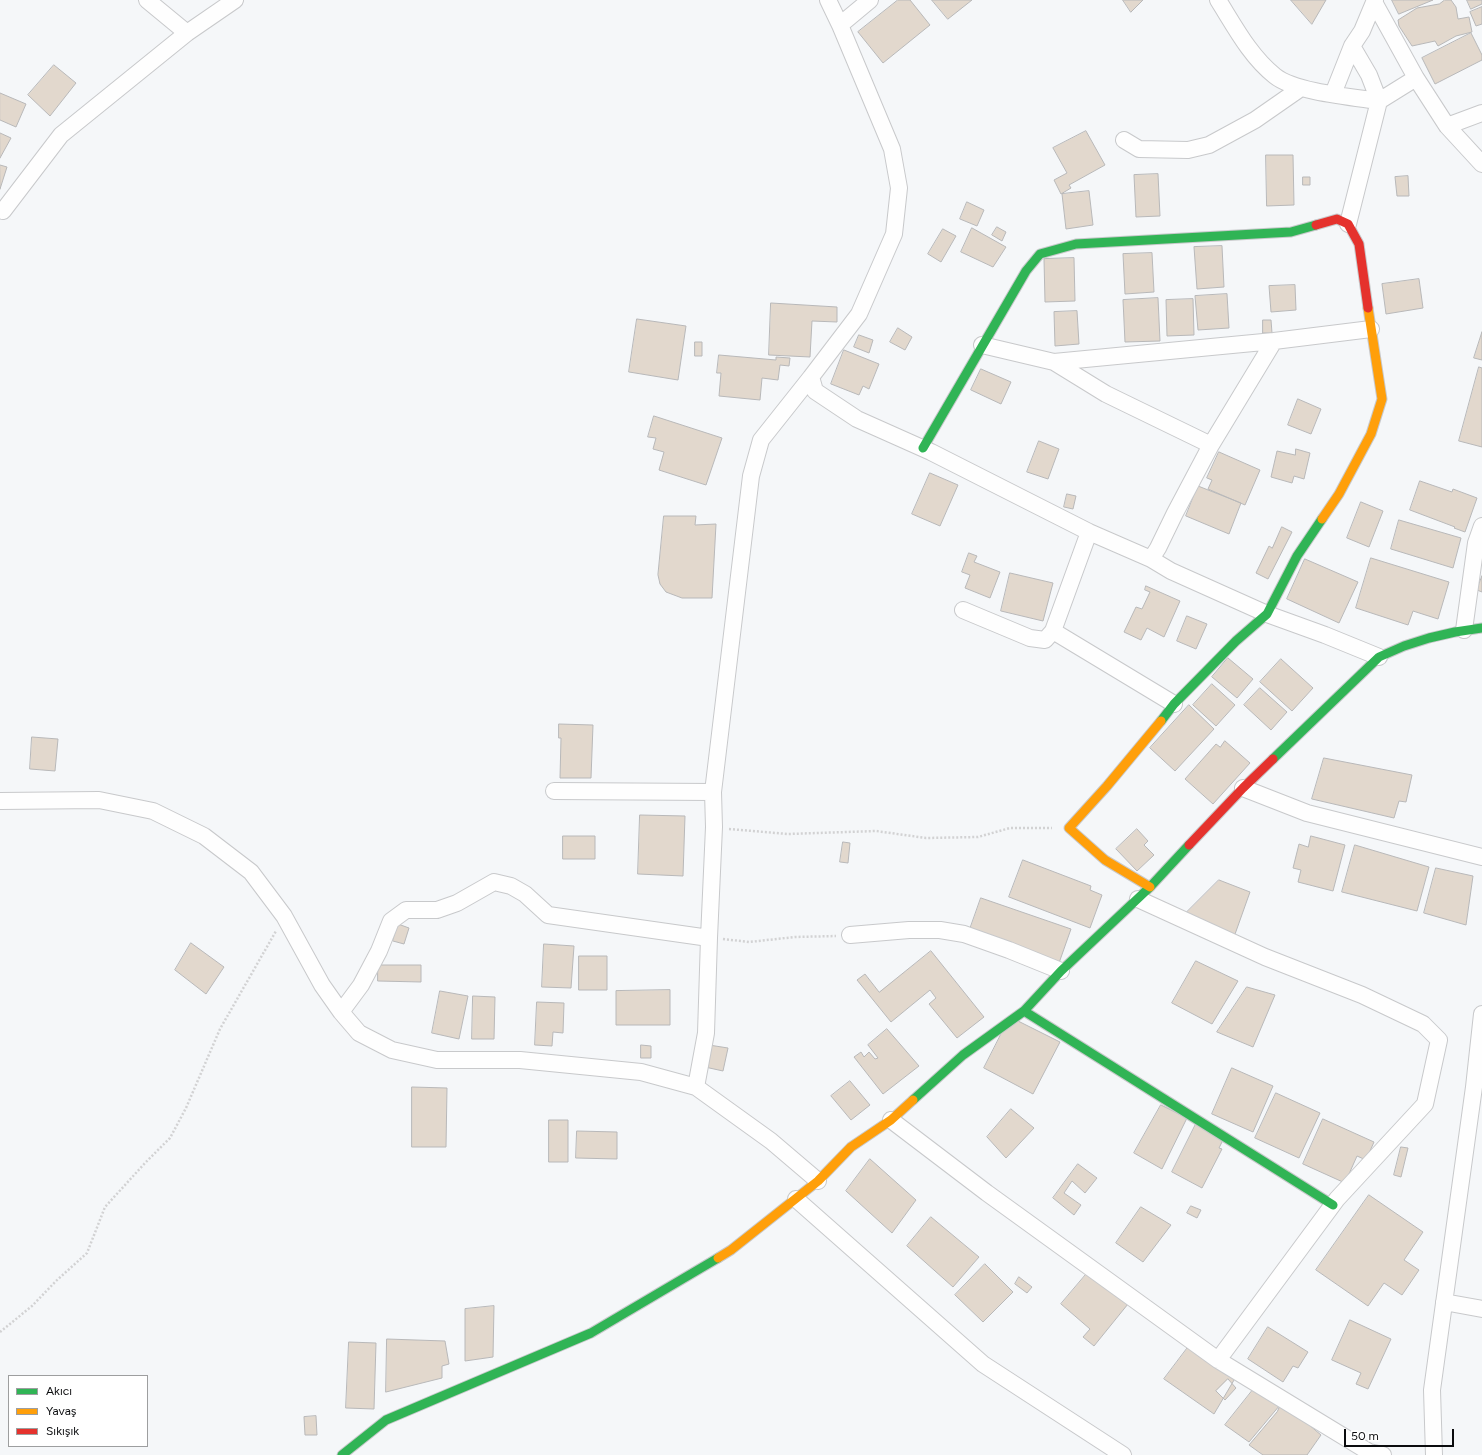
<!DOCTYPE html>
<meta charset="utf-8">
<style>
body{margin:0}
#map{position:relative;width:1482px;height:1455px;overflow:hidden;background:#f5f7f9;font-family:Figtree,sans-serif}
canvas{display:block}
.legend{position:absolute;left:8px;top:1375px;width:140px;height:72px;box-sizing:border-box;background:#fff;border:1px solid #9d9e9f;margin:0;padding:5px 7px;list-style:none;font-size:12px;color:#0b0c0e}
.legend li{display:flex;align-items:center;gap:8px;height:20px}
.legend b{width:20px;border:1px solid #9d9e9f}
.scale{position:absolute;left:1344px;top:1429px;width:110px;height:18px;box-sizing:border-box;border:2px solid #0b0c0e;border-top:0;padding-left:5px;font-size:12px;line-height:14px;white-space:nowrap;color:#0b0c0e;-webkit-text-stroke:3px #fff;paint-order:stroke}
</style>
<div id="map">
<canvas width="1482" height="1455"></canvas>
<ul class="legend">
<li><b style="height:5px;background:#30b455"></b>Akıcı</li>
<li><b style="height:5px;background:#ff9f0a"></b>Yavaş</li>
<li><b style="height:5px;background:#e5322d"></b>Sıkışık</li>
</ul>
<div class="scale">50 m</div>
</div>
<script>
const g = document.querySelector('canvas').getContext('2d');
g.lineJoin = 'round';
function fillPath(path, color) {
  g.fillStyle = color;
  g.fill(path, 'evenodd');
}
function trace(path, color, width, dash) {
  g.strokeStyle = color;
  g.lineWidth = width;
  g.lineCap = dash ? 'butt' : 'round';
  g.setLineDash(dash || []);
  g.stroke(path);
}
const building = new Path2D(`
 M898 0H910L930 25 883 63 858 32Z
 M932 0H972L948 19Z
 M1123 0H1143L1131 12Z
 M1291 0H1326L1312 24Z
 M1392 0H1433L1399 14Z
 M1445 0H1451L1456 7 1458 19 1469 17 1472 32 1456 36 1438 46 1435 41 1412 46 1399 26 1398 20 1417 8 1439 4Z
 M1467 0H1482V4L1471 9Z
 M1482 7V24L1476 26 1470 12Z
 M1471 33 1482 55V60L1435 84 1422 58Z
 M54 65 76 83 50 116 28 95Z
 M0 93 26 104 16 127 0 120Z
 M1086 131 1105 165 1069 185 1071 188 1061 194 1054 180 1067 173 1053 148Z
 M0 133 11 138 0 158Z
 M1266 155H1293L1294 205 1267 206Z
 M0 165 7 167 0 189Z
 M1158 174 1160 216 1136 217 1134 175Z
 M1408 176 1409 196H1397L1395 177Z
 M1303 177H1310V185H1303Z
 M1089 191 1093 225 1066 229 1062 194Z
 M967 202 984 210 977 226 960 219Z
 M997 227 1006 232 1002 241 992 235Z
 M972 228 1006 247 993 267 961 252Z
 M943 229 956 236 941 262 928 254Z
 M1222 246 1224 287 1197 289 1194 247Z
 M1152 253 1154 292 1125 294 1123 254Z
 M1074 258 1075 301 1045 302 1044 259Z
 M1419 279 1423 308 1386 314 1382 284Z
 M1295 285 1296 310 1271 312 1269 286Z
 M1227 294 1229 328 1198 330 1195 296Z
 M1158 298 1160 341 1125 342 1123 300Z
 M1193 299 1194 335 1167 336 1166 300Z
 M771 303 837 307V322L812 321 810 357 769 355Z
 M1077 311 1079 344 1055 346 1054 312Z
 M637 319 686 326 678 380 629 372Z
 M1263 320H1271L1272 333H1263Z
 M898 328 912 337 905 350 890 342Z
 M1482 332V360L1474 358Z
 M859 335 873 340 869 353 854 347Z
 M695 342H702V356H695Z
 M844 350 879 364 869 389 863 386 859 395 831 384Z
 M719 355 776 360V357L790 358 789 366 780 365 778 380 762 378 760 400 719 396 721 373H717Z
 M1479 367 1482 368V447L1459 441Z
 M981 369 1011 382 1001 404 971 390Z
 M1298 399 1321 409 1311 434 1288 425Z
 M654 416 722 438 706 485 659 470 664 452 653 449 656 438 648 437Z
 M1039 441 1059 449 1048 479 1027 472Z
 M1296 449 1310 453 1304 479 1294 476 1292 483 1271 477 1277 451 1295 455Z
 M1219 452 1260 470 1245 505 1208 489 1212 480 1207 478Z
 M930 473 958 485 940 526 912 514Z
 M1420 481 1452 492 1453 489 1477 498 1465 532 1454 528 1455 527 1410 510Z
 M1198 486 1241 503 1229 534 1186 516Z
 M1067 494 1076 496 1073 509 1064 507Z
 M1361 502 1383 511 1369 547 1347 538Z
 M664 516H696L695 525 716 524 712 598H682L666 592 660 584 658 575Z
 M1399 520 1461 538 1453 568 1391 549Z
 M1282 527 1292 532 1268 579 1256 573 1269 546 1272 548Z
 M969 553 977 556 974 562 1000 572 990 598 965 588 970 575 962 572Z
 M1371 558 1449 582 1438 619 1413 611 1408 625 1356 608Z
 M1305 559 1358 582 1339 623 1287 599Z
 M1010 573 1053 583 1043 621 1001 611Z
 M1482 576V592L1477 590Z
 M1146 586 1180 601 1164 637 1147 628 1141 640 1124 632 1136 607 1142 609 1150 592 1145 590Z
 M1187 616 1207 624 1196 649 1177 641Z
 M1228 658 1253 679 1237 698 1212 677Z
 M1281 659 1313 688 1292 711 1260 682Z
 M1212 684 1235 705 1216 726 1193 705Z
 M1260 688 1287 712 1271 730 1244 705Z
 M1189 705 1214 729 1175 771 1150 748Z
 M559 724 593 725 591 778H560L561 738H559Z
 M32 737 58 739 55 771 30 769Z
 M1225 741 1250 763 1213 804 1185 779 1216 744 1220 747Z
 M1324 758 1412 775 1406 802 1399 801 1394 818 1312 799Z
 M640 815 685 816 683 876 638 874Z
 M1137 829 1148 841 1144 845 1154 855 1137 871 1116 849Z
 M563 836H595V859H563Z
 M1311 836 1345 845 1333 891 1298 882 1301 870 1293 868 1299 844 1308 847Z
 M843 842 850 843 848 863 840 862Z
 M1355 845 1429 867 1417 911 1342 892Z
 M1023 860 1091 886 1090 890 1102 895 1090 928 1009 897Z
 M1436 868 1473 876 1466 925 1424 913Z
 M1219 880 1250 892 1234 937 1185 914Z
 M981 898 1071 929 1059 963 969 932Z
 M398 924 409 928 404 944 393 941Z
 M191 943 224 967 206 994 175 970Z
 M544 944 574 946 571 988 542 987Z
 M931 951 984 1017 957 1038 929 1004 936 998 930 990 891 1022 857 980 865 974 879 992Z
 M579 956H607V990H579Z
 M1196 961 1238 981 1212 1024 1172 1003Z
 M378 965H421V982L378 981Z
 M1247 987 1275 995 1253 1047 1217 1032Z
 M670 990V1025H616V991Z
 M440 991 468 996 459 1039 432 1033Z
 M473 996 495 997 494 1039H472Z
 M537 1002 564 1003 563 1033 553 1032 552 1046 535 1045Z
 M1010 1017 1060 1042 1033 1094 984 1068Z
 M887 1029 919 1066 883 1094 854 1057 861 1052 864 1057 869 1052 875 1059 878 1058 868 1045Z
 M641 1045 651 1046V1058H641Z
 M709 1045 728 1048 723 1071 705 1067Z
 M1232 1068 1273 1086 1253 1132 1212 1114Z
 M850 1081 870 1105 851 1120 831 1096Z
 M412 1087 447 1088 446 1147H412Z
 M1276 1093 1320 1113 1299 1158 1255 1138Z
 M1161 1105 1187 1118 1162 1169 1134 1153Z
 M1011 1109 1034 1128 1006 1158 987 1137Z
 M1323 1119 1374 1142 1366 1160 1357 1156 1345 1183 1303 1164Z
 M549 1120H568V1162H549Z
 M1197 1122 1225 1136 1219 1148 1222 1149 1202 1188 1172 1172Z
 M577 1131 617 1132V1159L576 1158Z
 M1401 1147 1408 1148 1401 1177 1394 1175Z
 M870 1159 916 1200 892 1233 846 1191Z
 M1078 1164 1097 1178 1085 1193 1072 1181 1064 1193 1081 1205 1074 1215 1053 1198Z
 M1369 1195 1423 1232 1404 1260 1419 1270 1402 1295 1384 1283 1368 1306 1316 1270Z
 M1191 1206 1201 1210 1197 1218 1187 1213Z
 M1141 1207 1171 1225 1143 1262 1116 1243Z
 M931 1217 979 1257 953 1287 907 1246Z
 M985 1264 1013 1292 983 1322 955 1295Z
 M1089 1271 1128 1304 1094 1346 1083 1337 1090 1329 1061 1304Z
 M1019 1277 1032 1287 1027 1293 1015 1284Z
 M494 1306 493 1357 465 1361V1309Z
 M1350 1320 1391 1339 1368 1389 1356 1384 1361 1373 1332 1360Z
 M1268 1327 1308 1352 1298 1368 1293 1366 1283 1382 1248 1359Z
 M387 1339 445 1341 449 1364 442 1366V1378L386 1392Z
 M349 1342 376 1343 374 1409 346 1408Z
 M1189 1346 1237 1375 1214 1414 1164 1379Z
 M1228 1379 1236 1388 1225 1400 1216 1391Z
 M1256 1386 1280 1405 1249 1442 1225 1425Z
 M1282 1402 1321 1435 1307 1455H1263L1249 1445 1277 1412Z
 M316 1416 317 1435H305L304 1417Z`);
const path = new Path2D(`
 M729 829 788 834 876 831 926 838 978 837 1010 828H1052
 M723 939 749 942 795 937 836 936
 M0 1332 32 1306 56 1281 87 1253 105 1207 145 1163 170 1138 186 1108 220 1029 276 931`);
const street = new Path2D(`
 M147 0 187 33
 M828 0 840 25 892 149 899 188 894 234 859 314 811 377 815 391 857 419 931 452 1089 532 1151 559 1171 571 1267 614 1325 635 1379 657
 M1218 0C1235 27 1250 56 1275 76 1295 92 1352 97 1379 101L1416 78
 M1374 2 1416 78 1447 126 1482 164
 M840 25 870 0
 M1333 94 1352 46 1362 31 1375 0
 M1447 126 1482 113
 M1124 140 1139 149 1188 150 1209 145 1255 120 1301 88
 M3 211 61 135 187 33 235 0
 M1348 224 1379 101 1369 75 1352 46
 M982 345 1054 362 1274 341
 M1054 362 1106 394 1211 445
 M1151 559 1158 548 1175 513 1211 445 1274 341 1371 329
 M963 610 1030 638 1045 640 1053 631 1089 532
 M1464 630 1476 543 1482 526
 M1053 631 1174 704
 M1243 788 1307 813 1482 857
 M554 791 713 792
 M0 801 99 800 153 811 204 836 251 872 284 916 322 985 341 1012 359 1033 392 1050 437 1060H520L641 1072 696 1087 771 1141 818 1181
 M1138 899 1265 957 1362 995 1423 1024 1439 1040 1425 1104 1337 1199 1218 1360
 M850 935 909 930H940L964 934 1009 950 1061 971
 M341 1012 361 985 379 951 391 921 406 910H437L457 903 494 882 511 886 525 894 548 915 709 938
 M696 1087 706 1033 709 938 714 827 713 792 751 476 761 440 811 377
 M891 1120 987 1193 1218 1360 1369 1452 1383 1455
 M796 1199 983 1364 1123 1455
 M1444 1302 1482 1309
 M1434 1455 1432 1390 1474 1087 1482 1014`);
const fast = new Path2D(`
 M923 448 1026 271 1040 254 1076 244 1291 232 1316 225
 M1161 721 1174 704 1236 641 1267 614 1297 556 1322 519
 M1273 759 1379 657 1404 646 1429 638 1455 632 1482 628
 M1024 1011 1333 1205
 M913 1100 963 1055 1024 1011 1061 971 1150 887 1189 845
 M342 1455 386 1420 591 1333 718 1258`);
const slow = new Path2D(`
 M1322 519 1339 494 1371 434 1382 399 1368 308
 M1150 887 1105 860 1069 828 1107 786 1161 721
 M718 1258 731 1250 818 1181 851 1147 891 1120 913 1100`);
const jam = new Path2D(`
 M1316 225 1337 219 1348 224 1359 244 1368 308
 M1189 845 1243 788 1273 759`);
fillPath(building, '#e2d8cd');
trace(building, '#b8b8b9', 1);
trace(street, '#c8c9cb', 18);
trace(fast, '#c8c9cb', 11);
trace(slow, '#c8c9cb', 11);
trace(jam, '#c8c9cb', 11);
trace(path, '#d2d2d3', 2.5, [2, 2]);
trace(street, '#fefefe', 16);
trace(fast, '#30b455', 9);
trace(slow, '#ff9f0a', 9);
trace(jam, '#e5322d', 9);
</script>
